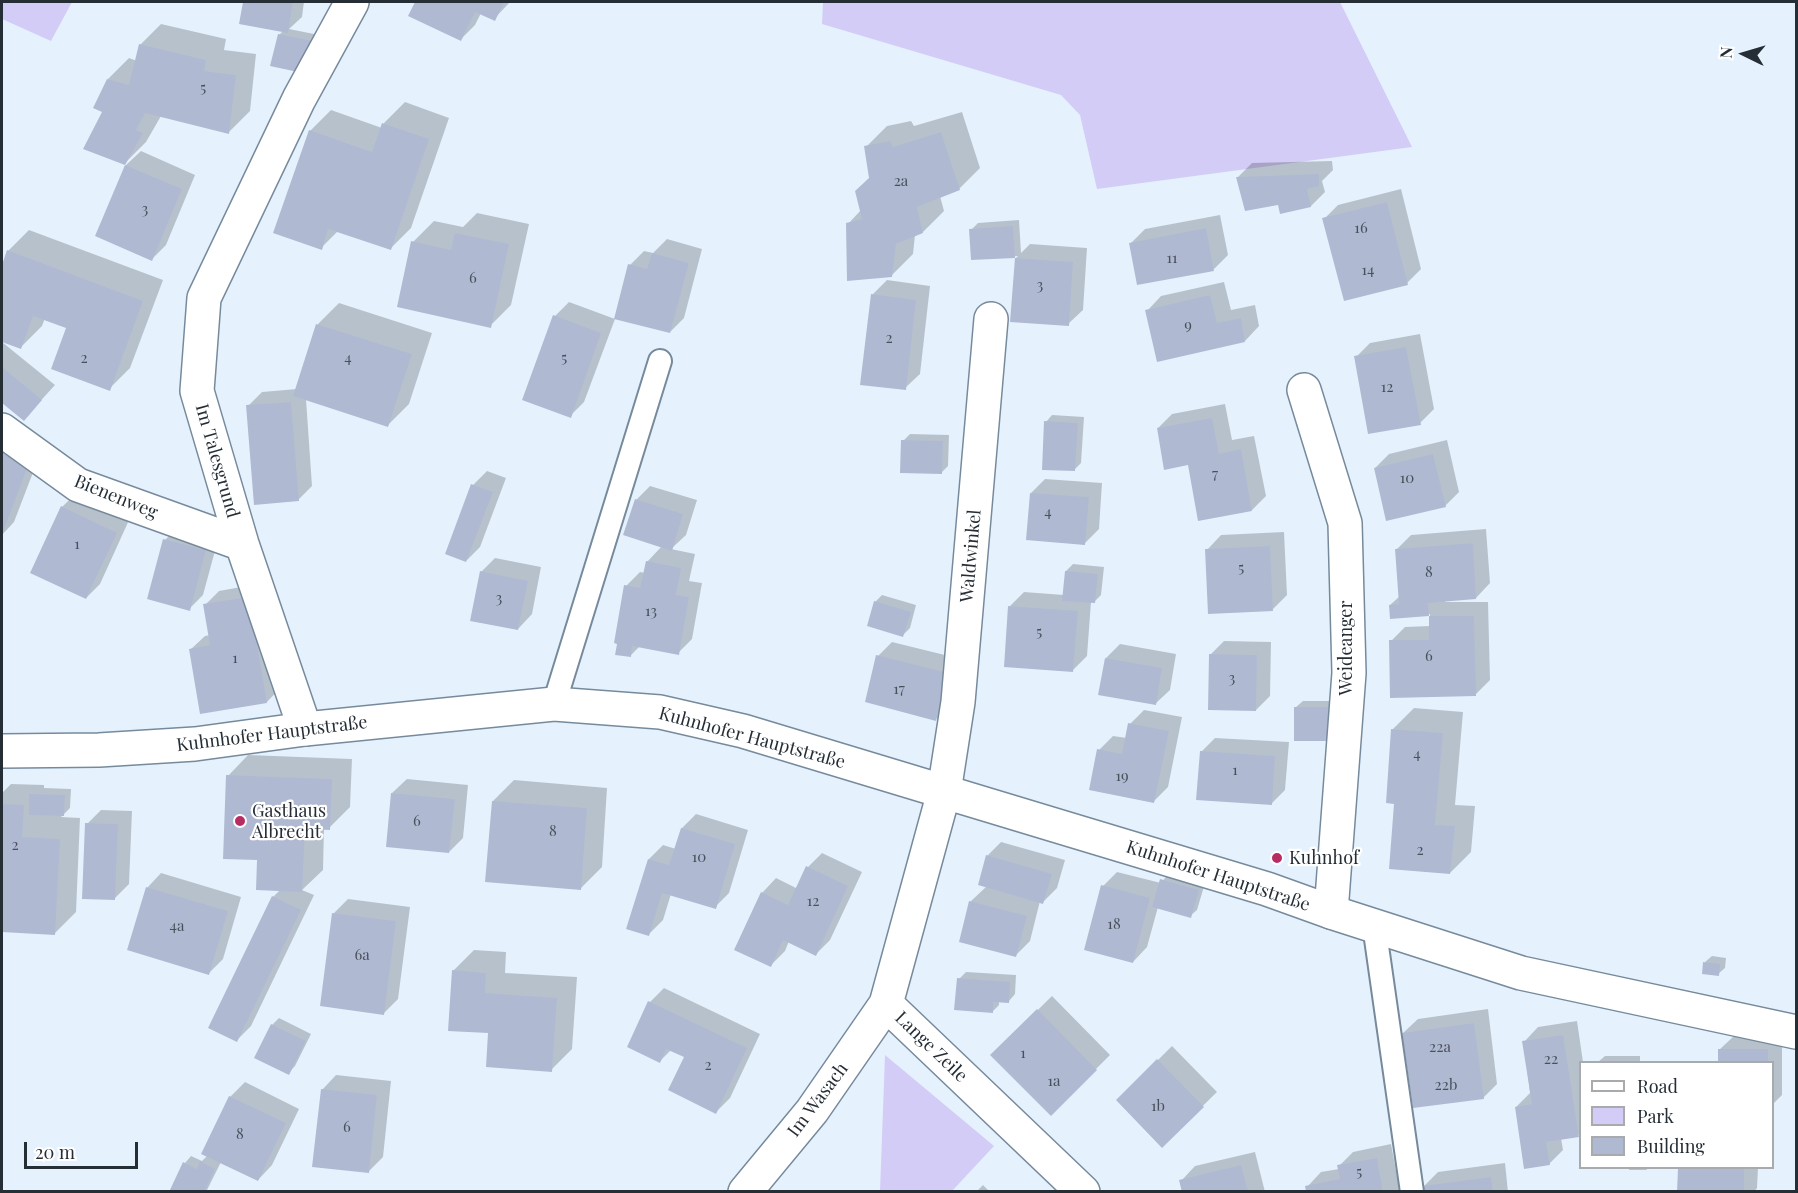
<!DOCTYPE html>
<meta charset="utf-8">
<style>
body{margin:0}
#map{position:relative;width:1798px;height:1193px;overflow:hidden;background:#e5f2fe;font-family:"Playfair Display",serif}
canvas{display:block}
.frame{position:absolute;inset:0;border:3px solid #252d35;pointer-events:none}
.legend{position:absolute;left:1579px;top:1061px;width:195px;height:108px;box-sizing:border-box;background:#fff;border:2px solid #a8abae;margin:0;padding:8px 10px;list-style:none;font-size:18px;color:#252d35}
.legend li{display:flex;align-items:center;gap:12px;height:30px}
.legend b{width:30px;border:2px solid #a8abae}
.north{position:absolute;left:1714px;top:24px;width:60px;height:60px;-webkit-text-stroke:4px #fff;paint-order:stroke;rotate:275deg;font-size:16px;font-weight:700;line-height:24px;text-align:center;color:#252d35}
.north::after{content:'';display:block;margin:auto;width:21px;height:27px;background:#252d35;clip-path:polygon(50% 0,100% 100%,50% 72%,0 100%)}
.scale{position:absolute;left:24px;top:1142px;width:114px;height:27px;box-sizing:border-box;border:3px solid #252d35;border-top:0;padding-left:8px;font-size:18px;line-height:21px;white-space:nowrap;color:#252d35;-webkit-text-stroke:4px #fff;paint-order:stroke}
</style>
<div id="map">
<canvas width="1798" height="1193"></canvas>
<div class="frame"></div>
<ul class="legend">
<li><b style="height:8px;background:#fff"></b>Road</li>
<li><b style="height:16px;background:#d3ccf6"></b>Park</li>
<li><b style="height:16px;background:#b0b9d2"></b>Building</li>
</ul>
<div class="north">N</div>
<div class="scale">20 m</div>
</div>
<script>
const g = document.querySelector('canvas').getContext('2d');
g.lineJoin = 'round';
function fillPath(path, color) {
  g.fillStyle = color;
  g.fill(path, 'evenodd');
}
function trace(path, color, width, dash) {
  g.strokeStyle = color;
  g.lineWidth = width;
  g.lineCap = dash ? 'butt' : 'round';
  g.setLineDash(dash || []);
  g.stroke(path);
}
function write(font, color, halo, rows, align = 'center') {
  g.font = font + ' "Playfair Display",serif';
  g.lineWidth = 4.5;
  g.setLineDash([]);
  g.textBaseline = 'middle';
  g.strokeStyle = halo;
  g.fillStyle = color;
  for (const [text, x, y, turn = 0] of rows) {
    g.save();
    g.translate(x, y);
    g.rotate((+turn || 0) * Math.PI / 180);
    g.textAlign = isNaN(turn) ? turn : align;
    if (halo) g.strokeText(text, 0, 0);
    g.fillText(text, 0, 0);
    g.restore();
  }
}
const green = new Path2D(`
 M2 2H72L51 41 2 19Z
 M823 2H1340L1412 147 1097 189 1080 115 1061 95 822 24Z
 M885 1055 994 1146 952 1191H880Z`);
const shadow = new Path2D(`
 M245 2H304L302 17 289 29 319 35 305 63 279 35 283 31 241 23Z
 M416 2H510L494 19 481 13 475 25 461 39 410 15Z
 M161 24 226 39 224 50 256 54 250 111 229 132 161 116 146 142 125 163 104 111 108 79 129 58 137 61 140 45Z
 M405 102 449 118 411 228 390 249 338 231 321 248 310 131 331 110 382 128 384 123Z
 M962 112 980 168 959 189 940 196 944 211 923 232 915 235 913 254 892 275 848 224 861 210 870 177 866 147 887 126 911 121 914 126Z
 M141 151 195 175 166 245 152 259 97 236 126 165Z
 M1332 161 1333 170 1322 181 1325 192 1311 206 1280 203 1238 177 1252 163Z
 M1401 189 1421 269 1407 283 1324 219 1338 205Z
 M477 213 529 224 511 305 490 326 413 242 434 221 463 227Z
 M1220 215 1228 255 1214 269 1131 243 1145 229Z
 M1019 220 1021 253 1030 244 1087 248 1083 310 1068 324 1016 258 1018 256 973 259 971 230 978 223Z
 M29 230 163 280 130 368 109 389 68 327 45 318 42 326 21 347 2 340V269L8 251Z
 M667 239 702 249 684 318 670 332 630 265 644 251 653 253Z
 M887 280 930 286 920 374 905 388 872 295Z
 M1224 282 1231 310 1255 305 1259 326 1245 341 1147 311 1161 296Z
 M569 302 615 319 584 402 570 416 555 316Z
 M339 303 432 333 409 404 388 425 306 399 312 486 298 500 248 406 262 392 297 389 318 324Z
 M1420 334 1434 409 1420 423 1356 357 1370 343Z
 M2 342 55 385 24 419 2 401Z
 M1225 404 1232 440 1254 436 1266 496 1252 510 1189 463 1158 428 1172 414Z
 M1052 415 1084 417 1081 463 1074 470 1046 422Z
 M2 433 42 449 14 522 2 535Z
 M910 434 949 435 948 466 941 473 903 441Z
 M1447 440 1459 492 1445 506 1375 468 1389 454Z
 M487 471 506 478 480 547 466 561 473 485Z
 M1045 479 1102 483 1099 529 1085 543 1031 493Z
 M650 486 697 500 686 535 671 549 695 554 689 581 702 583 692 639 678 653 640 646 630 656 626 586 640 572 645 573 647 562 662 546 636 500Z
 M76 493 130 518 100 584 86 598 62 507Z
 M179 526 219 536 203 595 189 609 165 540Z
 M1486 529 1490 583 1476 598 1445 600V602H1488L1490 680 1476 694 1391 641 1405 627 1430 626V614L1391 618 1390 605 1400 596 1397 549 1411 535Z
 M1284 532 1287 595 1273 609 1207 550 1221 535Z
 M495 558 541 567 532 614 518 629 481 572Z
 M1073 564 1104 567 1101 595 1094 602H1091L1087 656 1072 671 1010 606 1024 592 1064 595 1066 571Z
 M263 583 281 687 267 702 190 650 205 636 210 635 205 605 219 591Z
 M882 595 916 605 910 628 903 635 875 602Z
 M1224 641 1271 642 1270 696 1256 710 1210 655Z
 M892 642 961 659 950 705 936 719 878 656Z
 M1120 644 1176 654 1170 690 1155 704 1106 658Z
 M1303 701H1335V733L1296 707Z
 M1414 708 1463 712 1455 805 1475 806 1471 852 1450 873 1396 803 1393 729Z
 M1144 710 1182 717 1168 787 1154 801 1099 750 1113 736 1127 738 1130 724Z
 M1215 738 1289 742 1285 790 1271 804 1201 752Z
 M248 755 352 759 350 807 329 828H324L323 870 302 890 314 895 251 1026 237 1040 210 1028 273 897 280 890 228 776Z
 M407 779 468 785 463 838 449 852 392 793Z
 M514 780 607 788 602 867 581 888 493 801Z
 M11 784 44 785V788L71 789 70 808 61 817 80 818 76 912 55 933 2 930V793Z
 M101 810 132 811 129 884 115 898 87 824Z
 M696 814 748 830 729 893 715 907 671 894 663 920 649 934V859L663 845 676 849 682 828Z
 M1001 842 1065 860 1057 888 1043 902 1040 901 1030 941 1016 955 970 902 987 886V856Z
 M822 853 862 872 830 940 816 954 789 941 785 951 771 965 762 893 776 878 798 889 808 867Z
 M1117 872 1161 883 1169 873 1205 883 1197 910 1190 916 1158 907 1147 947 1133 962 1103 886Z
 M161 873 241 897 223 959 209 973 147 888Z
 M348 899 410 907 398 999 384 1013 334 913Z
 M474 950 506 952 505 973 577 977 572 1049 551 1070 490 1032 453 971Z
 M1712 956 1726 958 1725 968 1718 974 1705 962Z
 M966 972 1016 975 1015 994 1009 1001H999V1005L992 1012 959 979Z
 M664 988 760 1034 730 1098 716 1112 686 1057 671 1050 660 1061 650 1002Z
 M1052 996 1110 1055 1051 1114 992 1055Z
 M1488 1009 1497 1084 1483 1098 1403 1033 1418 1019Z
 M279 1018 311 1034 295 1066 288 1073 272 1025Z
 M1577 1021 1583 1062H1580V1133L1578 1135 1561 1138 1563 1150 1549 1164 1516 1107 1530 1093 1524 1042 1538 1027Z
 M1782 1035V1095L1772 1105V1062H1719V1050L1734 1036Z
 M1172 1046 1217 1092 1162 1146 1118 1100Z
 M1605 1056H1640V1062H1598Z
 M336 1075 391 1081 383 1157 369 1171 322 1090Z
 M245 1082 299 1109 272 1165 258 1180 221 1162 206 1192H170L185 1163 191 1156 202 1161 207 1156 230 1097Z
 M1391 1144 1400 1192H1308L1307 1187 1321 1172 1339 1169V1166L1353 1152Z
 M1255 1152 1265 1192H1184L1181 1181 1195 1166Z
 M1505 1163 1508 1192H1425L1424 1186 1438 1172Z
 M1629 1168H1649L1646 1170H1629Z
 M1679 1168H1758L1757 1188 1754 1192H1679Z
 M983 1185 990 1192H976Z`);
const building = new Path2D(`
 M243 2H293L288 33 239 24Z
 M415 2H504L495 21 475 12 461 41 408 16Z
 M278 34 313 41 298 72 270 66Z
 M139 44 206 60 204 71 236 75 229 134 145 113 136 130 143 133 125 165 83 149 102 112 93 108 107 79 129 85Z
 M382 123 429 139 391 250 328 229 322 250 273 233 309 130 372 152Z
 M941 132 960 190 917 207 923 233 896 244 892 277 847 281 846 223 862 219 855 191 869 178 864 146 890 141 893 147Z
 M125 165 182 189 152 261 95 236Z
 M1319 174V186L1307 189 1311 207 1280 214 1278 205 1245 211 1236 177Z
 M1387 202 1408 285 1344 301 1322 218Z
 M1013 226 1015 258 971 260 969 229Z
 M1206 228 1214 271 1137 285 1129 243Z
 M455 233 509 244 491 328 397 307 411 241 451 250Z
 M7 250 143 301 110 391 51 369 66 328 33 316 21 349 2 342V265Z
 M652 253 689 263 670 333 614 319 628 264 647 269Z
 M1015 258 1073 262 1069 326 1010 322Z
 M871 294 916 300 906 390 860 385Z
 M1210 295 1217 323 1241 318 1245 342 1157 362 1145 310Z
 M553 315 601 333 571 418 522 400Z
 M316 324 412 354 388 427 293 396Z
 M1406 347 1421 425 1368 434 1354 356Z
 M2 367 42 400 24 421 2 403Z
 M291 402 299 501 254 505 246 405Z
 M1212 418 1219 454 1241 449 1252 511 1198 521 1188 465 1164 470 1157 428Z
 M1044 421 1078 423 1075 471 1042 470Z
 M901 440 943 441 942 474 900 473Z
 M2 452 29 463 2 535Z
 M1433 454 1446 507 1386 521 1374 468Z
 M471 484 493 492 466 562 445 554Z
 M1030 493 1089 497 1085 545 1026 540Z
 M635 499 683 514 672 551 623 535Z
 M61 506 117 533 86 599 30 573Z
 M163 539 206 550 190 611 147 599Z
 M1473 543 1476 599 1428 603 1429 616 1390 619 1389 605 1399 604 1395 549Z
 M1270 546 1273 611 1208 614 1205 549Z
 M646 561 681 568 676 595 689 597 679 655 632 646 631 657 615 655 617 644 614 643 624 585 640 588Z
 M480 571 528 581 518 630 470 621Z
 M1065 571 1098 574 1095 603 1062 601Z
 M249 597 267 703 200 714 189 649 210 645 203 604Z
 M874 601 911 612 903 637 867 626Z
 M1008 606 1078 611 1073 672 1004 667Z
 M1429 616H1474L1476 696 1390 698 1389 640H1429Z
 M1209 654 1257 655 1256 711 1208 710Z
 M876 655 948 673 936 721 865 702Z
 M1105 658 1162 668 1156 705 1098 695Z
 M1294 707H1329V741H1294Z
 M1128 723 1169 731 1154 803 1089 790 1097 749 1122 754Z
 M1391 729 1443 733 1435 825 1455 826 1450 874 1389 869 1394 804 1386 803Z
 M1200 751 1275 756 1272 805 1196 800Z
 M226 775 332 779 330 830 305 829 302 892 256 890 257 860 223 859Z
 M391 793 455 799 449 853 386 847Z
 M29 794 65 795 64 816 29 815Z
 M492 801 587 808 581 890 485 882Z
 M2 804 24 805 22 837 60 839 55 935 2 932Z
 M85 823 118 824 115 900 82 899Z
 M681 828 735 844 716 909 662 893 649 936 626 929 648 859 669 865Z
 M986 855 1052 874 1043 904 978 885Z
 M806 866 848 886 816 956 783 940 771 967 734 950 761 892 788 905Z
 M1160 879 1199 890 1191 918 1152 907Z
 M1101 885 1150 898 1133 963 1084 950Z
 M146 887 228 911 209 975 127 950Z
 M272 896 301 910 237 1042 208 1028Z
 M969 901 1027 916 1016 957 959 942Z
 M332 913 396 921 384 1015 320 1006Z
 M1703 962 1720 964 1719 976 1702 974Z
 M452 970 486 973 485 993 557 998 552 1072 486 1067 488 1033 448 1031Z
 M957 978 1010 982 1009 1003 993 1002V1013L954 1010Z
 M648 1001 747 1048 716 1114 668 1090 684 1057 666 1049 660 1063 627 1047Z
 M1037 1009 1097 1070 1051 1116 990 1055Z
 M1474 1023 1484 1099 1413 1108 1402 1033Z
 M271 1024 306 1041 289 1075 254 1058Z
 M1563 1035 1579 1137 1546 1142 1550 1165 1524 1169 1515 1107 1532 1104 1522 1041Z
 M1718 1049H1768V1062H1718Z
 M1157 1059 1204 1107 1162 1148 1116 1100Z
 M321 1089 377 1095 369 1173 312 1167Z
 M229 1096 286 1123 258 1181 201 1154Z
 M1377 1158 1383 1192H1306L1305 1186 1340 1179 1337 1165Z
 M200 1161 215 1169 204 1192H169L183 1162 197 1169Z
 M1241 1165 1248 1192H1182L1179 1180Z
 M1678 1168H1744V1192H1677Z
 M1491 1177 1493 1192H1423V1186Z`);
const service = new Path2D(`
 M554 704 660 361
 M1374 925 1412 1192`);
const minor = new Path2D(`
 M1304 390 1345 523 1349 673 1331 912
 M2 430 78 485 242 544
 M305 729 242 544 197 391 204 298 299 99 352 2
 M886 1004 1083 1192
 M745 1192 812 1111 886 1004 944 792 958 702 991 319`);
const tertiary = new Path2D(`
 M2 751 99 750 195 744 305 729 554 704 660 712 743 731 1051 824 1267 889 1331 912 1521 973 1796 1032`);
const markers = [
 [240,821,6,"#b82c64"],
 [1277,858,6,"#b82c64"]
];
const numberNames = [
 ["5",203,88],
 ["2a",901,181],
 ["3",145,209],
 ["16",1361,228],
 ["11",1172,258],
 ["14",1368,270],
 ["6",473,278],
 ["3",1040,285],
 ["9",1188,325],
 ["2",889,338],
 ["2",84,358],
 ["4",348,358],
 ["5",564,358],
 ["12",1387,387],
 ["7",1215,474],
 ["10",1407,478],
 ["4",1048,512],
 ["1",77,544],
 ["5",1241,568],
 ["8",1429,572],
 ["3",499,598],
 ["13",651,611],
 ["5",1039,632],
 ["6",1429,656],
 ["1",235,658],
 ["3",1232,678],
 ["17",899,689],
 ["4",1417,754],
 ["1",1235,770],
 ["19",1122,776],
 ["6",417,821],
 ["8",553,831],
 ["2",15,845],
 ["2",1420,850],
 ["10",699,857],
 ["12",813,901],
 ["18",1114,924],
 ["4a",177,926],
 ["6a",362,955],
 ["22a",1440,1047],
 ["1",1023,1053],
 ["22",1551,1059],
 ["2",708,1065],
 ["1a",1054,1081],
 ["22b",1446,1085],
 ["1b",1158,1106],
 ["6",347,1127],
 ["8",240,1134],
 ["5",1359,1172]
];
const streetNames = [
 ["Im Talesgrund",217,461,74],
 ["Bienenweg",116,497,22],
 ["Waldwinkel",971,556,-85],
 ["Weideanger",1346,648,-90],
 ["Kuhnhofer Hauptstraße",272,734,-7],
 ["Kuhnhofer Hauptstraße",752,738,15],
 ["Kuhnhofer Hauptstraße",1218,876,18],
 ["Lange Zeile",931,1047,44],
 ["Im Wasach",818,1100,-53]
];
const poiNames = [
 ["Gasthaus",252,811],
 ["Albrecht",252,832],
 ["Kuhnhof",1289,858]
];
fillPath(green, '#d3ccf6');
fillPath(shadow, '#0003');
fillPath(building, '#b0b9d2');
trace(service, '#768a9c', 26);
trace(minor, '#768a9c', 36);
trace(tertiary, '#768a9c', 36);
trace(service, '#fff', 22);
trace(minor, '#fff', 33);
trace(tertiary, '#fff', 33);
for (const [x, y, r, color] of markers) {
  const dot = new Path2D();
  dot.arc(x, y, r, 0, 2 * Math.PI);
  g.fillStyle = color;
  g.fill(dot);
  trace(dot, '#fff', 2);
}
write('15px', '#48505c', null, numberNames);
write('18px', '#252d35', '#fff', streetNames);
write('18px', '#252d35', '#fff', poiNames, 'left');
</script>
